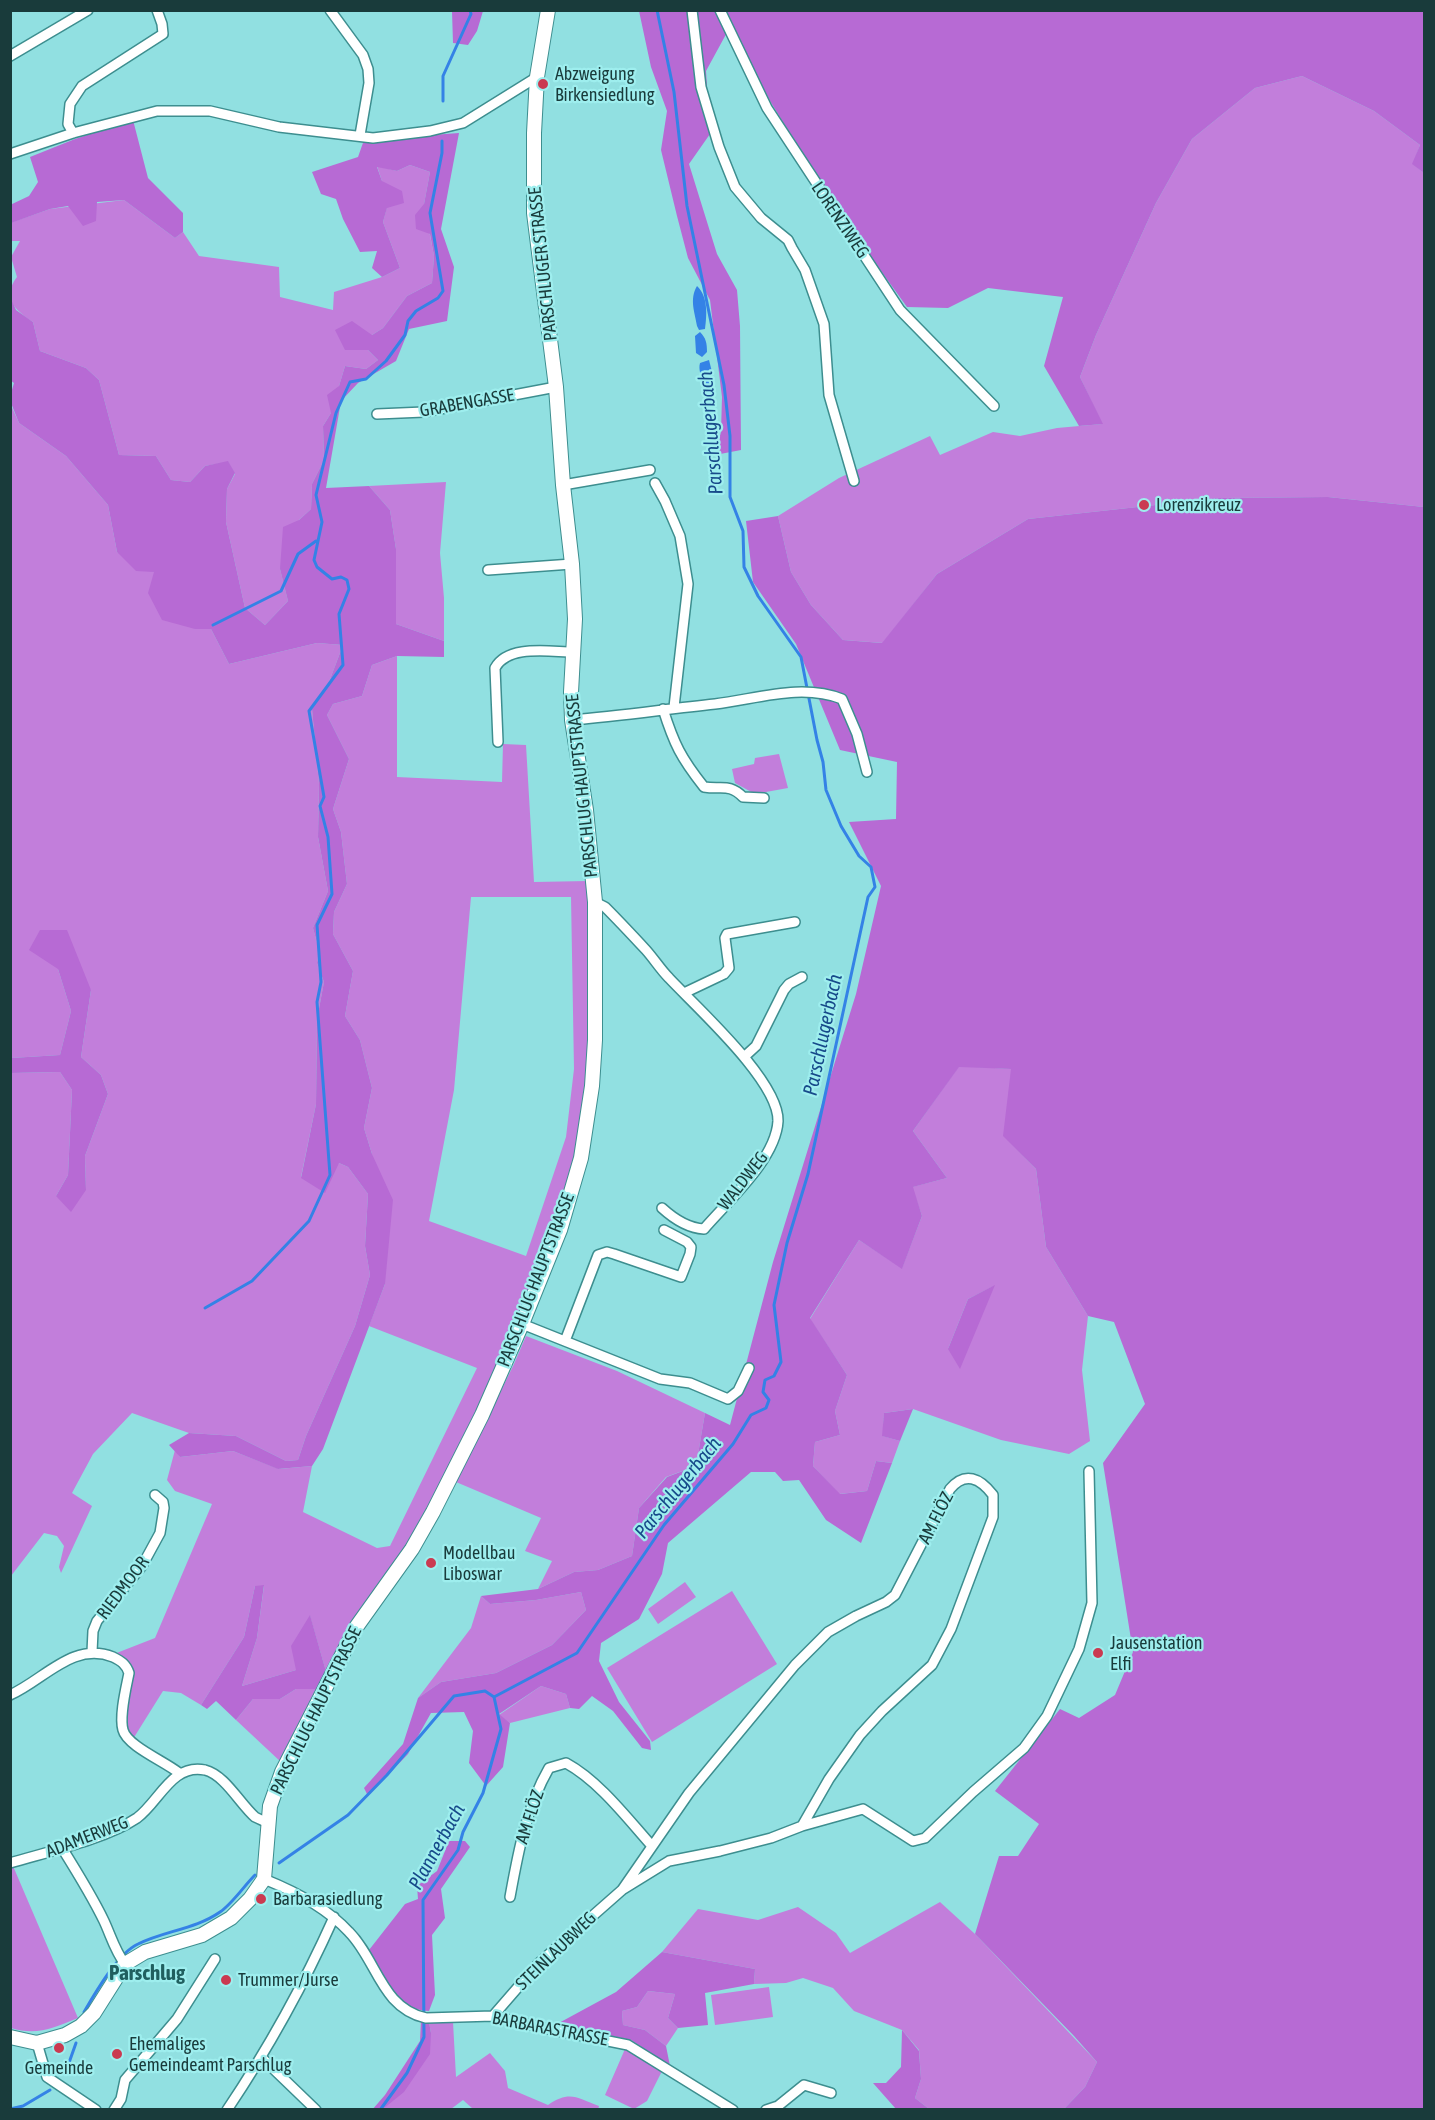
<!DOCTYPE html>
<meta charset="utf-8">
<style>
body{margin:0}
#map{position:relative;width:1435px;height:2120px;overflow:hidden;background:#91e0e1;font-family:"Asap Condensed",sans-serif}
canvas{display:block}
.frame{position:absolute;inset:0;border:12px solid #193b3b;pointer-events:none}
</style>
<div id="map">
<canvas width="1435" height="2120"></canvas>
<div class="frame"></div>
</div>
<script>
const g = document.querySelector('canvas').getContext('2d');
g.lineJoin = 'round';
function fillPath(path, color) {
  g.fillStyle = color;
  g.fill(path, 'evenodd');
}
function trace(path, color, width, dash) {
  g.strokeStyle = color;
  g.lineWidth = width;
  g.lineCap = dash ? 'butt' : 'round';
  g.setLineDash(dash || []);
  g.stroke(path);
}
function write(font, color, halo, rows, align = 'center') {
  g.font = font + ' "Asap Condensed",sans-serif';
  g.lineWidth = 4.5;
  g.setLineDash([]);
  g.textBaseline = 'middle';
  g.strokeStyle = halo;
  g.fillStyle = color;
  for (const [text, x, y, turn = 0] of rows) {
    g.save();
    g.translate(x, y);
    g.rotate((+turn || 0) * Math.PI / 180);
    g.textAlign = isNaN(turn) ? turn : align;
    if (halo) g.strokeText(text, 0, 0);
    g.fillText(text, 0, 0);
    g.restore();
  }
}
const green = new Path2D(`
 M1302 76 1374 111 1420 145 1413 164 1424 173V507L1328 497 1220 498 1028 519 937 574 883 643 843 640 811 605 791 572 778 516 839 478 930 436 940 455 993 432 1020 436 1057 428 1102 424 1080 377 1096 335 1156 203 1192 139 1255 88Z
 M410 165 430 172 424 204 434 256 432 283 407 296 383 328 372 335 368 350 378 360 366 369 345 366 331 413 323 426 324 460 312 484 311 509 299 520 280 569 288 601 265 625 245 608 226 522 227 489 235 474 228 462 205 466 190 482 171 480 156 456 119 455 99 380 86 368 40 351 33 322C15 310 1 298 17 277L11 257 20 241H11L10 223 50 209 124 200 175 238 183 232 199 256 279 267 280 297 333 310 334 292 382 277 400 268 383 222 387 207 382 181 377 166 397 171Z
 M10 403 19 423 66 456 108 505 117 552 154 572 195 629H211L229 664 317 643 343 645 329 682 312 709 319 784 318 837 328 891 313 928 319 950 317 963 324 982 317 1019 316 1104 301 1177 339 1163 348 1167 368 1194 365 1246 370 1275 355 1326 306 1436 298 1460 286 1461 236 1436 189 1433 132 1413 93 1454 72 1493 92 1506 61 1573 59 1567 64 1546 57 1536 44 1533 11 1576V1073L60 1072 72 1090 68 1175 56 1196 86 1190 85 1156 108 1094 101 1075 81 1057 91 990 58 969 71 1011 60 1055 11 1058Z
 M446 482 440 553 444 598V641L396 624V549L390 510 369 486Z
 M397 656V777L502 782 503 744 526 745 534 882 588 881 591 938V1044L585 1112 567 1194 541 1265 497 1370 422 1524 327 1675 310 1616 296 1670 242 1686 257 1638 264 1586H255L244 1637 201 1705 181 1693 163 1691 133 1739C112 1709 154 1668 114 1654L155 1638 212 1504 175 1491 167 1480 175 1450 180 1457 233 1451 279 1469 312 1466 303 1512 377 1548 390 1546 477 1368 369 1326 385 1284 372 1154 364 1128 372 1088 360 1040 345 1016 353 971 333 934 334 912 347 884 341 832 333 809 349 759 327 715 333 704 362 696 372 665ZM471 897H571L574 1069 566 1137 526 1256 429 1221 454 1090Z
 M779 754 788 788 755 794 735 783 732 769 754 764 755 758Z
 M959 1066 1012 1069 1004 1136 1036 1169 1046 1247 1088 1316 1082 1370 1090 1441 1069 1454 1001 1440 913 1409 884 1413 883 1436 900 1441 892 1463 876 1461 867 1491 839 1494 813 1466 815 1442 840 1435 835 1411 847 1375 810 1319 859 1240 902 1268 922 1216 912 1187 947 1178 913 1131ZM994 1286 948 1349 968 1299Z
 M526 1336 617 1371 705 1413 696 1466 666 1477 639 1508 632 1556 598 1570 574 1572 538 1589 552 1561 525 1551 541 1518 456 1482 514 1364Z
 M685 1582 696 1597 658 1624 648 1609Z
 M732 1591 777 1664 652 1742 607 1668Z
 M581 1592 586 1610 552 1645 496 1673 441 1682 418 1698 471 1628 481 1596 490 1604 536 1600Z
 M541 1686 566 1694 570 1708 510 1723 499 1715Z
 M296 1689H319L282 1763 236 1720 253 1699H280Z
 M10 1866H13L78 2018C54 2028 36 2036 11 2028Z
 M940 1902 975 1934 1097 2062 1085 2087 1064 2109H929L915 2098 921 2079 919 2050 902 2030 854 2011 833 1988 803 1978 786 1983 754 1984 755 1969 662 1952 698 1909 758 1920 798 1907 836 1933 850 1953Z
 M769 1987 773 2017 715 2025 711 1995Z
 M648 1991 675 1994 668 2018 678 2028 666 2046 645 2030 623 2025 622 2011 637 2007Z
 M429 2022H453L456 2077 490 2053 505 2071 508 2088 548 2105C570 2090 577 2098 599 2106L598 2110 473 2109 463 2100 451 2109 383 2110 431 2033Z
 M625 2049 648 2059 662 2071 647 2101 634 2109 605 2095Z`);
const forest = new Path2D(`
 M452 11H483L477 31 468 45 453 43Z
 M639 11H1424V173L1412 164 1420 145 1374 111 1302 76 1255 88 1192 139 1156 203 1096 335 1080 377 1103 424 1079 426 1044 366 1063 297 988 288 948 308 907 307 839 213 770 101 730 27 706 71 710 134 689 164 717 254 737 290 740 326 741 450 715 455 721 432 722 397 710 300 688 258 677 216 661 150 667 111 651 67Z
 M133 120 148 178 183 213V232L175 238 124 200 97 202 96 221 83 226 68 206 50 209 11 223 10 205 29 196 38 182 30 157 75 139Z
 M459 133 441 229 454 267 447 321 409 329 396 361 358 383 341 401 326 488 369 486 390 510 396 549V624L444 641V657L397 656 372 665 362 696 333 704 327 715 349 759 333 809 341 832 347 884 334 912 333 934 353 971 345 1016 360 1040 372 1088 364 1128 372 1154 393 1200 385 1284 323 1449 312 1466 278 1469 233 1451 180 1457 169 1445 189 1433 236 1436 286 1461 298 1460 306 1436 355 1326 370 1275 365 1246 368 1194 348 1167 339 1163 325 1193 301 1178 316 1104 317 1019 324 982 317 963 319 950 313 928 328 891 318 837 319 784 312 709 329 682 343 645 317 643 229 664 211 629H195L162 620 148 593 154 572 136 571 117 552 108 505 66 456 19 423 11 403V393L14 383 10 380V297L16 310 33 322 40 351 86 368 99 380 119 455 156 456 171 480 190 482 205 466 228 461 235 473 227 489 226 522 245 608 265 625 288 601 280 569 283 527 299 520 311 509 312 484 324 460 323 426 331 413 327 395 339 386 345 366 366 369 378 360 368 350H345L335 330 352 321 372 335 383 328 407 296 432 283 434 256 430 234 416 229 415 215 424 204 430 172 410 165 397 171 377 167 382 181 402 191 404 203 387 208 383 222 400 268 382 277 372 268 377 251 360 252 343 219 336 199 321 194 312 172 358 157 364 140Z
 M1328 497 1424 507V2109H1064L1085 2087 1097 2062 1074 2036 975 1934 999 1856H1018L1039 1824 995 1791 1060 1709 1079 1718 1115 1695 1133 1652 1103 1463 1145 1404 1114 1322 1088 1316 1046 1247 1036 1169 1003 1136 1011 1069 959 1067 913 1131 947 1178 913 1187 922 1216 902 1269 859 1240 810 1318 847 1375 835 1411 840 1435 815 1442 813 1466 840 1494 867 1491 876 1461 892 1463 861 1543 826 1520 799 1480 783 1481 775 1472H751L668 1543 662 1574 639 1619 601 1643 599 1661 619 1702 650 1741 651 1750 642 1748 613 1711 592 1696 579 1709 570 1708 566 1694 541 1686 499 1714 510 1723 503 1767 486 1786 469 1763 473 1731 464 1712 431 1713 408 1754 368 1796 364 1788 403 1744 418 1698 441 1682 496 1673 552 1645 586 1610 581 1592 536 1600 490 1604 481 1596 538 1589 574 1572 598 1570 632 1556 639 1508 667 1477 696 1466 705 1413 730 1425 773 1262 856 994 881 886 849 822 896 819 897 762 840 750 796 644 753 582 746 521 778 516 791 572 811 605 843 640 882 643 937 574 1028 519 1220 498Z
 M40 930H67L91 990 81 1057 101 1075 108 1094 85 1156 86 1190 71 1212 56 1196 68 1175 72 1090 60 1072 11 1073V1058L60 1055 71 1011 58 969 29 950Z
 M995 1285 960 1369 948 1349 968 1299Z
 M913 1409 900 1441 882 1436 884 1413Z
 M264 1585 257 1638 242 1686 296 1670 291 1646 310 1615 327 1675 319 1689H296L280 1699H253L236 1720 216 1701 207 1709 201 1705 244 1637 255 1586Z
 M449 1841H465L470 1847 441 1889 445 1918 432 1935 435 1995 429 2011C395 2010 382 1976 369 1950L405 1904 418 1899 417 1886 437 1871Z
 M662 1952 755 1969 754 1984 705 1993 708 2025 678 2028 668 2018 675 1994 648 1991 637 2007 622 2011 623 2025 645 2030 666 2046 670 2066 631 2040 557 2024 616 1992Z
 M421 2021 429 2022 431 2033 430 2054 404 2092 383 2109 372 2110 385 2095 420 2041Z
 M902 2030 919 2051 921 2079 915 2098 929 2109H896L873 2083H886L901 2067Z`);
const water = new Path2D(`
 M697 286C708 296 707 315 705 329L699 330 697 326C695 313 689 299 697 286Z
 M700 332C706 338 707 343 707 352L702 357 696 353 695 336Z
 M709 360 713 376 712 385 707 388 700 381C702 374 698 370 700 363Z`);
const stream = new Path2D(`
 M443 101V76L471 14 470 10
 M213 625 281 591 298 554 316 541
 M205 1308 252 1281 309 1221 330 1175 317 1002 321 982 317 925 332 894 328 837 320 806 324 797 309 711 343 665 339 614 349 589 347 580 341 577 332 579 317 567 314 560 322 522 316 495 336 413 350 382 366 379 386 361 405 335 408 321 416 311 438 298 443 291 430 213 442 153V141
 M279 1863 348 1815 387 1775 454 1696 485 1691 494 1697 577 1653 664 1525 733 1444 751 1415 766 1408 769 1400 763 1392 765 1380 774 1376 781 1362 774 1305 787 1243 808 1174 868 897 875 887 871 867 859 856 841 826 826 790 823 762 817 740 801 657 758 596 744 567 743 531 730 497V436L724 385 687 206 674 92 657 10
 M84 2012C95 1993 118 1953 138 1944 164 1931 196 1929 220 1912 232 1904 244 1886 255 1875
 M65 2074 76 2043
 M10 2109 23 2106 50 2090
 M380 2110 407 2073 424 2037 423 1900 458 1850 463 1832 483 1793 501 1729 494 1697`);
const minor = new Path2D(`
 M330 10 363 55 368 69 369 83 360 135
 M692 10 701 87 719 147 735 187 761 218 788 240 792 248 805 270 824 324 829 395 854 481
 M720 10 767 108 900 310 994 406
 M10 56 88 10
 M73 133 68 124 70 104 82 86 163 34 162 24 157 10
 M10 154 73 133 157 111H210L279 127 373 138 430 131 463 123 537 77
 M377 414 424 412 556 387
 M655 483 665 501 680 536 688 584 674 707
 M563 485 650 470
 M488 570 572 564
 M663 709C674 744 681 758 704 787 722 790 729 783 743 797L764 798
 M572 720C620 716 667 709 715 704 757 699 801 683 842 699L857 734 867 772
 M498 742 495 668C508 644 550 652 574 652
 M595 902 605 907C619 921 633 936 646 950 654 959 661 970 669 978 696 1007 779 1081 778 1121 776 1159 728 1201 704 1229 687 1228 674 1219 662 1208
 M684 993 724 974 729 968 725 938 727 934 795 922
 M744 1057 756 1046 784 990 789 984 802 977
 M522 1324 660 1379 690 1383 728 1399 738 1391 749 1368
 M565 1341 598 1255 607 1252 614 1254 681 1277 690 1254 691 1247 687 1242 664 1230
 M92 1652 93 1631 97 1621 142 1566 160 1533 164 1508 163 1502 155 1495
 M10 1695C44 1680 73 1641 113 1657 121 1661 126 1664 129 1673 126 1688 119 1716 123 1730 127 1746 166 1762 179 1773
 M62 1848C77 1872 92 1896 104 1921 111 1936 115 1951 125 1964
 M10 1863C47 1852 106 1839 137 1818 159 1802 172 1763 205 1770 225 1775 240 1804 255 1817 259 1819 264 1821 268 1823
 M264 1879C294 1891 327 1908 349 1932 377 1960 381 2008 426 2018L493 2016 544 2028 628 2045 733 2110
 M622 1890 689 1793 795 1665 828 1632 856 1616 886 1602 895 1595 950 1489C965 1471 980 1478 993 1495V1517L951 1629 932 1665 882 1711 860 1735 829 1779 802 1826
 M510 1897C518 1853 526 1808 549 1768L566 1763C599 1781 627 1818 652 1846
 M493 2016 539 1963 622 1890 669 1861 720 1851 771 1838 802 1826 863 1809 913 1841 925 1838 973 1792 1024 1748 1047 1716 1079 1649 1092 1603 1089 1471
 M37 2043 47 2077 96 2110
 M261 2057 316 2110
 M114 2110 121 2099 125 2080 177 2019 215 1959
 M227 2110C268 2049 304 1984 334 1917
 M766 2110 778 2106 804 2085 831 2093`);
const secondary = new Path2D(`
 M10 2037 37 2043 65 2035 81 2026 94 2013 125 1964 145 1952 202 1935 231 1918 250 1899 264 1879 270 1806 282 1772 357 1626 412 1549 433 1512 482 1415 522 1324 560 1230 581 1158 592 1086 595 1040V902L586 810 572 720 571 692 575 619 572 564 563 485 556 387 534 213V133L537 77 548 10`);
const markers = [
 [543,84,6,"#ca3a51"],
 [1144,505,6,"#ca3a51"],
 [431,1563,6,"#ca3a51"],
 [1098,1653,6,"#ca3a51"],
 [261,1899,6,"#ca3a51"],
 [226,1980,6,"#ca3a51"],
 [59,2048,6,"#ca3a51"],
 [117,2054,6,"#ca3a51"]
];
const poiNames = [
 ["Abzweigung",555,74],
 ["Birkensiedlung",555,95],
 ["Lorenzikreuz",1156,505],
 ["Modellbau",443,1553],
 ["Liboswar",443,1574],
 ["Jausenstation",1110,1643],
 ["Elfi",1110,1664],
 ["Barbarasiedlung",273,1899],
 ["Trummer/Jurse",238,1980],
 ["Ehemaliges",129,2044],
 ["Gemeindeamt Parschlug",129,2065],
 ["Gemeinde",59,2068,"center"]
];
const streetNames = [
 ["LORENZIWEG",840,220,56],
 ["PARSCHLUGER STRASSE",543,264,-96],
 ["GRABENGASSE",467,403,-10],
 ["PARSCHLUG HAUPTSTRASSE",582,786,-96],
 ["WALDWEG",743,1181,-52],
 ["PARSCHLUG HAUPTSTRASSE",536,1280,-69],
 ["AM FLÖZ",936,1518,-63],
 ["RIEDMOOR",123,1588,-53],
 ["PARSCHLUG HAUPTSTRASSE",316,1711,-64],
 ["AM FLÖZ",530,1817,-72],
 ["ADAMERWEG",87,1837,-21],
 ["STEINLAUBWEG",556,1951,-44],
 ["BARBARASTRASSE",550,2029,11]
];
const waterNames = [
 ["Parschlugerbach",711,433,-95],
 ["Parschlugerbach",823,1035,-78],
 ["Parschlugerbach",678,1488,-51],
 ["Plannerbach",437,1847,-61]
];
const quarterNames = [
 ["Parschlug",147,1973]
];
fillPath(green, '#c27edb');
fillPath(forest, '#b76ad4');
fillPath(water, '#3482e6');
trace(stream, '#3482e6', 3);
trace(minor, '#3d8e8f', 12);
trace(secondary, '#3d8e8f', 16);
trace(minor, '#fff', 9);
trace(secondary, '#fff', 14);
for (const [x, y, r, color] of markers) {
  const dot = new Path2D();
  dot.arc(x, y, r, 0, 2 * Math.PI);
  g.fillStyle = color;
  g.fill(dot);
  trace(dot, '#9eeeee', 2);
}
write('18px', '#193b3b', '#9eeeee', poiNames, 'left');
write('18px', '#193b3b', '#9eeeee', streetNames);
write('italic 20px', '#174a8a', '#9eeeee', waterNames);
write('bold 21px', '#205f5f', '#9eeeee', quarterNames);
</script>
